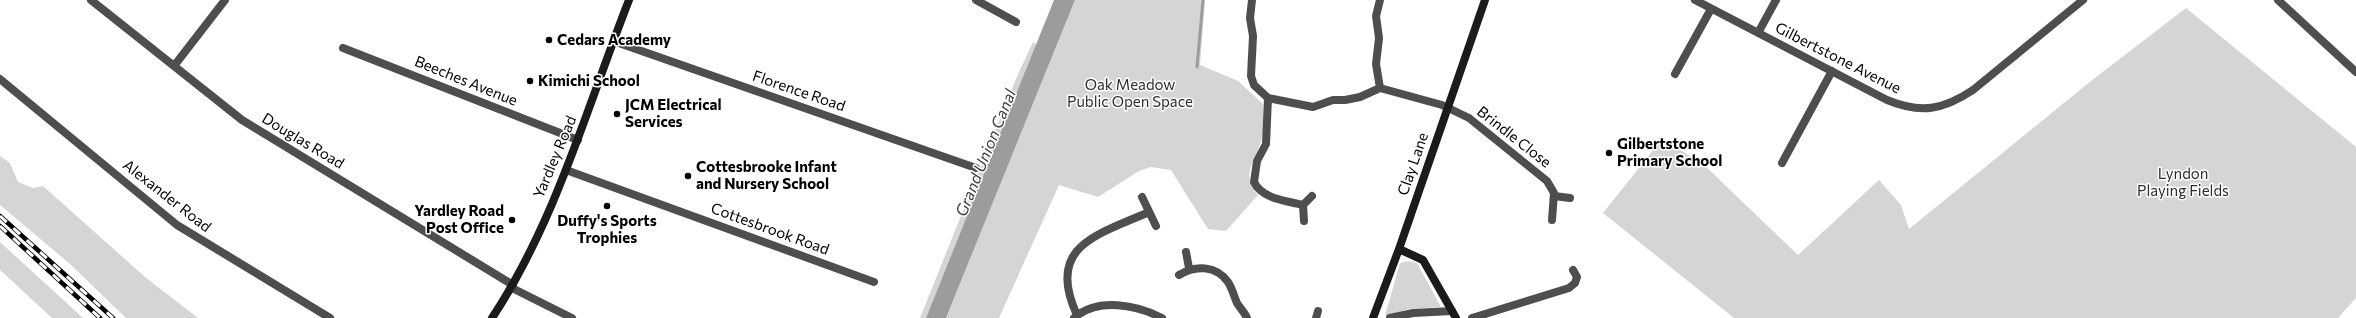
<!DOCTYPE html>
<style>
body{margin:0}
canvas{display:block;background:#fff}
</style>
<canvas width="2356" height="318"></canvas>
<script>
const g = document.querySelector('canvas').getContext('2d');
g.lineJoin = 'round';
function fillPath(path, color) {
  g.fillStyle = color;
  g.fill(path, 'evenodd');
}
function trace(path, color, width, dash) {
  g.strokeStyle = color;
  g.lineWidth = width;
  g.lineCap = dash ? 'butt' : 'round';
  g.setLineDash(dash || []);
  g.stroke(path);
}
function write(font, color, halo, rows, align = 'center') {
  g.font = font + ' Commissioner,sans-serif';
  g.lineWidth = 3;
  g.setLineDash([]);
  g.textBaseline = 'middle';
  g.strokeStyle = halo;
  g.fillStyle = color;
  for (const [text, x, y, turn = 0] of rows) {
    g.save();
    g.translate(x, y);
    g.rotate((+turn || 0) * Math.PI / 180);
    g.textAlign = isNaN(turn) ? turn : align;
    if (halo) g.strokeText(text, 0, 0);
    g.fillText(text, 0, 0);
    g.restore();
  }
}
const green = new Path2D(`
 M1075 0H1205L1200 65 1238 81 1263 104C1263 116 1265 130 1261 141 1255 162 1240 174 1258 195L1226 231 1208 229 1171 170 1151 167 1139 171 1098 197 1059 185 999 318H946Z
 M2186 8 2356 147V298L2338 318H1734L1603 213 1662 139 1702 163 1798 255 1879 180 1901 205 1909 229 2091 81Z
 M1033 42 1037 45 926 318H920L1018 74Z
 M0 156 10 163 18 182 33 188 43 186 145 277 198 318H126L70 264 0 205Z
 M0 242 83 318H52L0 270Z
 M1409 261 1417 263 1441 307 1409 309 1385 316 1400 263Z`);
const water = new Path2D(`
 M1054 0H1075L946 318H926Z`);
const stream = new Path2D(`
 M1197 67 1203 0`);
const street = new Path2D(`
 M91 0 242 120 513 285
 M976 0 1016 22
 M1252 0 1250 18 1253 36 1251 76 1254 85 1268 98 1313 107 1333 100H1345L1360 97 1380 88 1442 105 1469 118 1547 181 1554 193 1552 220
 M1380 0 1376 16 1379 38 1376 64 1380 88
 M1695 0 1887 100C1921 114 1943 110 1973 90L2083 0
 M2278 0 2356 72
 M1758 33 1776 0
 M613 41 976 168
 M343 48 578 140
 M174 66 225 0
 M1675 74 1711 9
 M0 79 177 225 330 318
 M1268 98 1266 144 1257 161 1254 182C1262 199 1287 201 1303 205L1312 196
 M1782 163 1832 71
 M566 170 874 282
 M1554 196 1570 198
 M1142 197 1156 226
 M1303 205 1304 221
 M1186 252 1189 268
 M1179 275C1195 265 1216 265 1228 282 1232 288 1234 296 1237 303 1240 308 1245 313 1247 318
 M512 288 572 318
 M1077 315C1045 246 1097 235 1149 212
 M1074 318C1098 297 1137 305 1162 318
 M1316 318 1318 311
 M1390 318 1413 313 1452 311
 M1472 318 1569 288 1575 283 1577 277 1573 270`);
const secondary = new Path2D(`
 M1399 249 1423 260 1456 318
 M492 318C556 221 587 107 629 0
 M1373 318 1399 249 1485 0`);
const rail = new Path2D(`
 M0 216 113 318
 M0 226 100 318`);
const markers = [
 [549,40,4,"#000"],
 [530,81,4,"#000"],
 [617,114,4,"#000"],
 [1609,153,4,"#000"],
 [688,176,4,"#000"],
 [607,206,4,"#000"],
 [512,220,4,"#000"]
];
const poiNames = [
 ["Cedars Academy",557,40],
 ["Kimichi School",538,81],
 ["JCM Electrical",625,105],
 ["Services",625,122],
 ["Gilbertstone",1617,144],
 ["Primary School",1617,161],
 ["Cottesbrooke Infant",696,167],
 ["and Nursery School",696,184],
 ["Yardley Road",504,211,"right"],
 ["Post Office",504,228,"right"],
 ["Duffy's Sports",607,221,"center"],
 ["Trophies",607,238,"center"]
];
const streetNames = [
 ["Gilbertstone Avenue",1838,58,27],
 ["Beeches Avenue",466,81,22],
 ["Florence Road",799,91,19],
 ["Brindle Close",1514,137,38],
 ["Douglas Road",303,141,31],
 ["Yardley Road",555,157,-67],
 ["Clay Lane",1413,164,-71],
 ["Alexander Road",167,196,38],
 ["Cottesbrook Road",770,229,20]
];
const parkNames = [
 ["Oak Meadow",1130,85],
 ["Public Open Space",1130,102],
 ["Lyndon",2183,174],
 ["Playing Fields",2183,191]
];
const waterNames = [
 ["Grand Union Canal",986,153,-68]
];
fillPath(green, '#d5d5d5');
fillPath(water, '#9c9c9c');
trace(stream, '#9c9c9c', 3);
trace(street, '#4e4e4e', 8);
trace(secondary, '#1b1b1b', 8);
trace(rail, '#000', 4.5);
trace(rail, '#fff', 3, [9]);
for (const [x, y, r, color] of markers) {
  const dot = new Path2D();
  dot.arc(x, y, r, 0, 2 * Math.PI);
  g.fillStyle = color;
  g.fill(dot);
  trace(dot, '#fff', 1.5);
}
write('bold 15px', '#000', '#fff', poiNames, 'left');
write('15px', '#000', '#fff', streetNames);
write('15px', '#2c2c2c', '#fff', parkNames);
write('italic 16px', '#3d3d3d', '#fff', waterNames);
</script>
